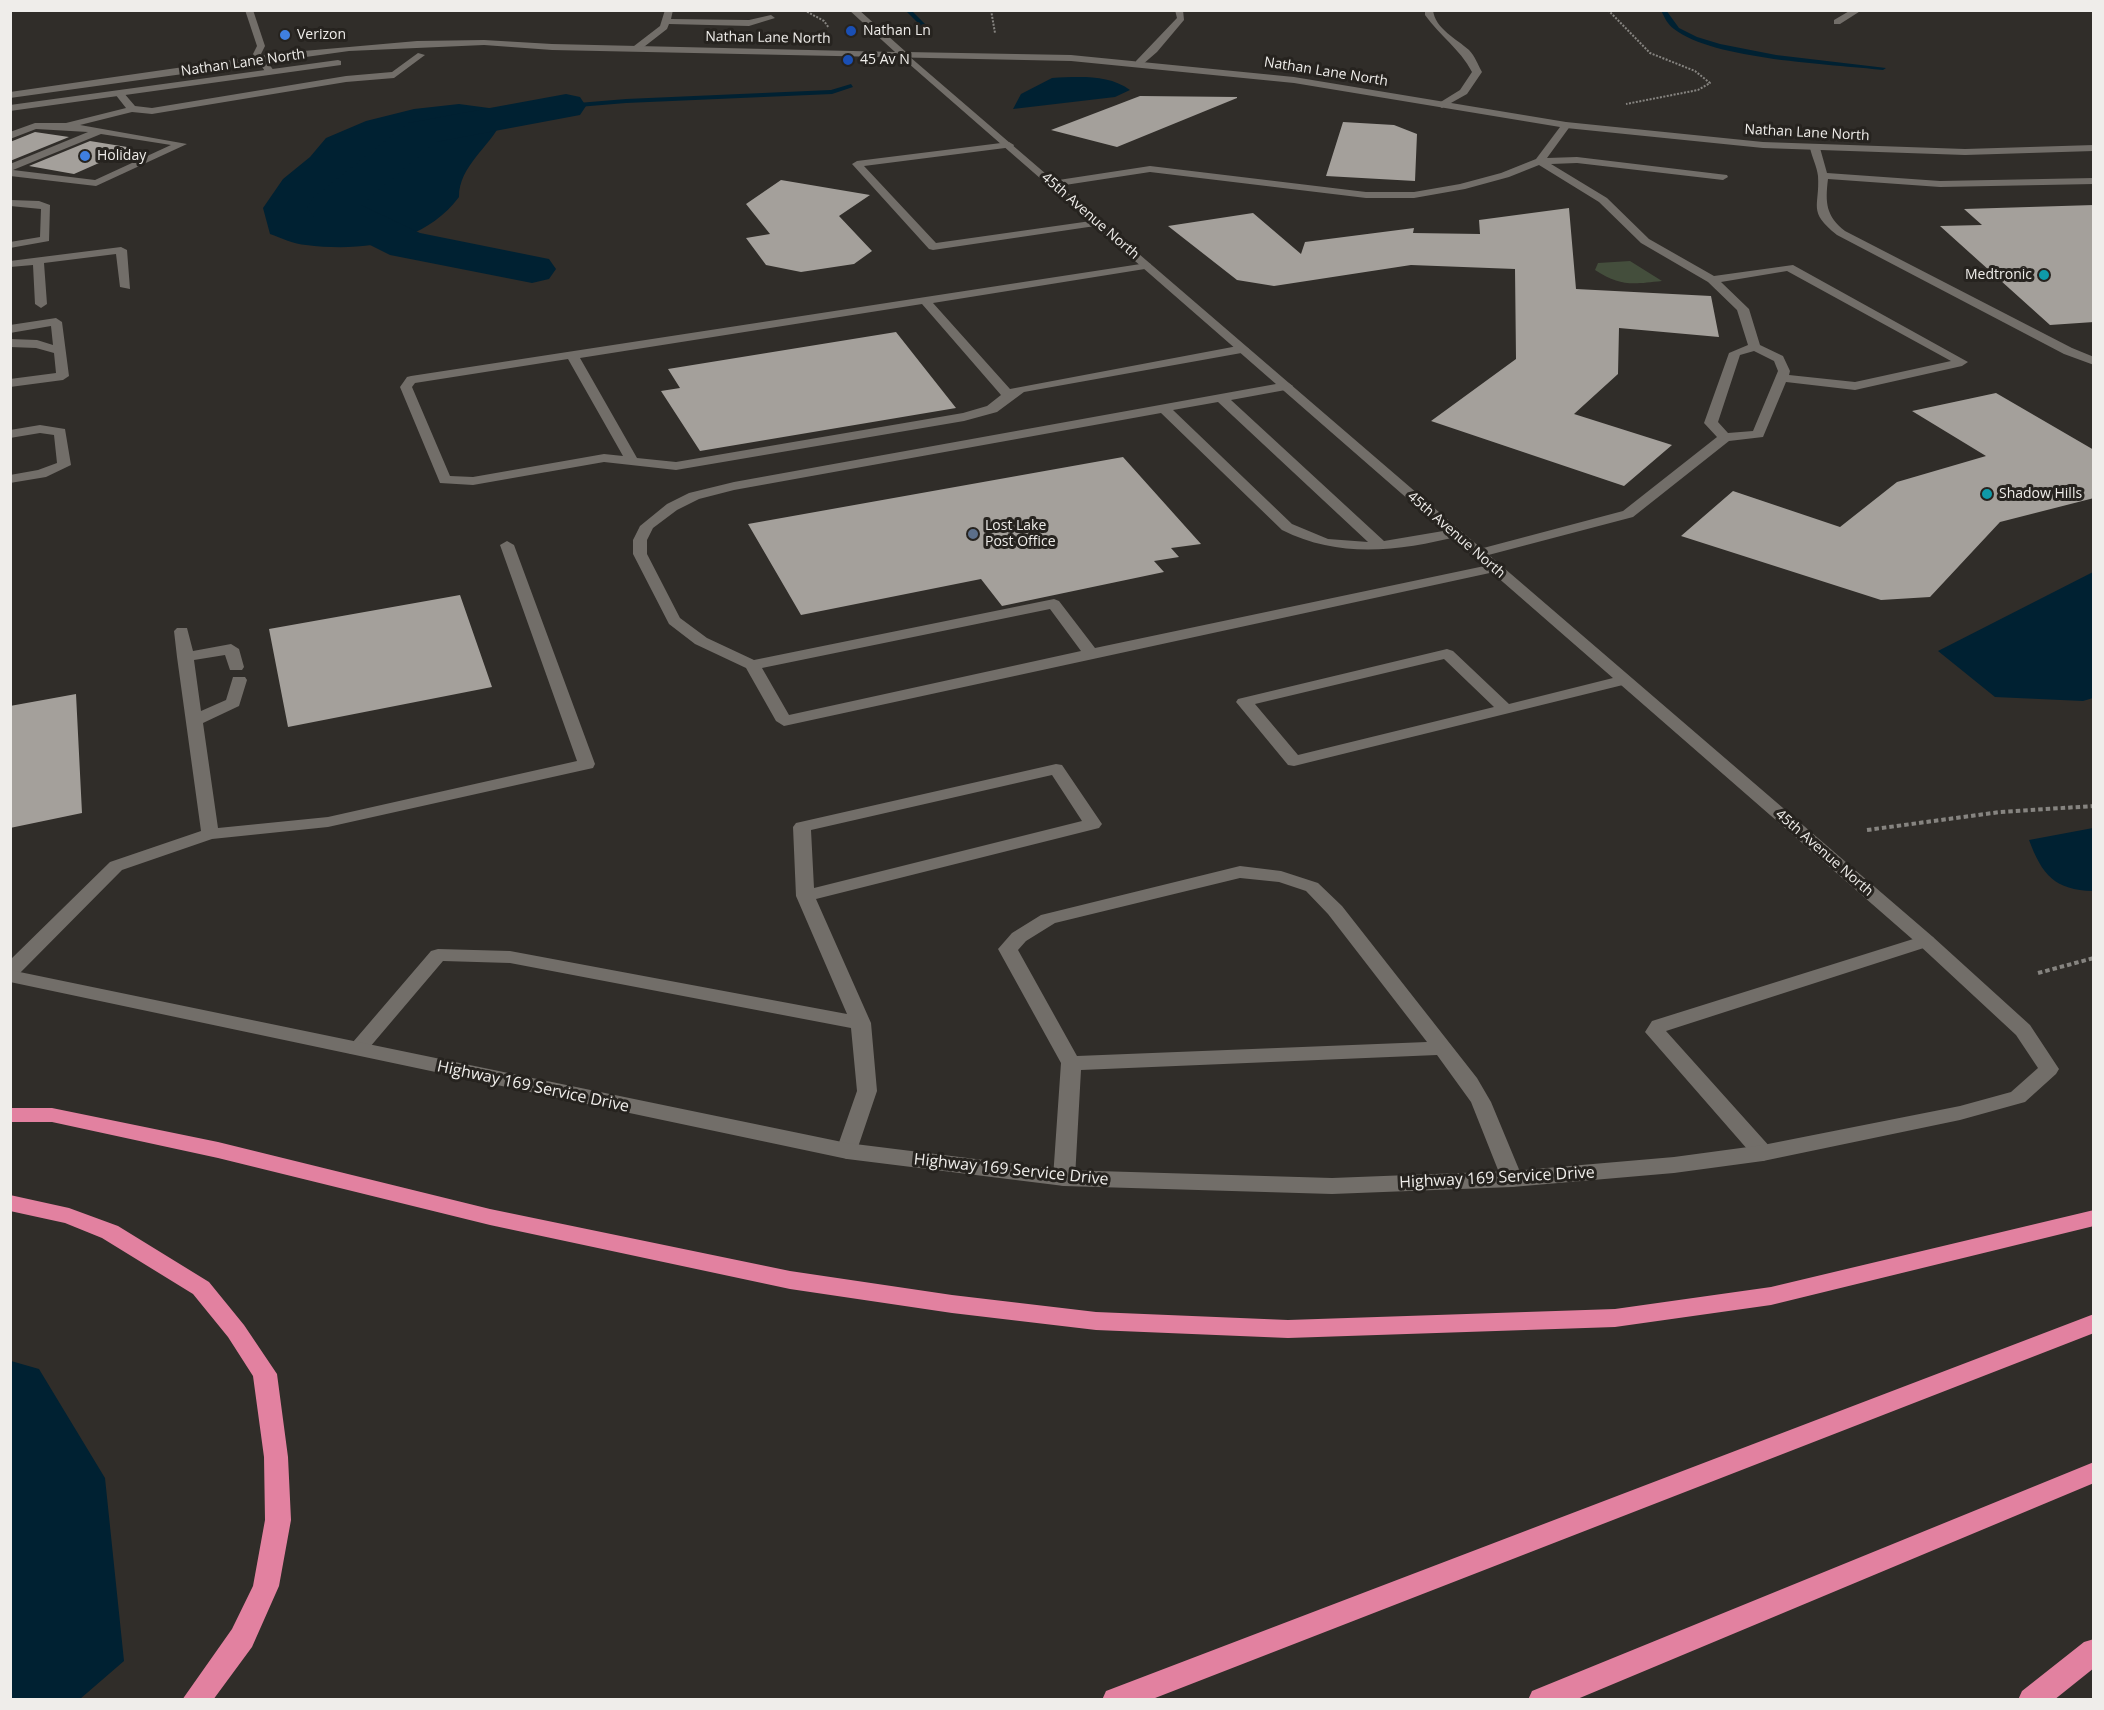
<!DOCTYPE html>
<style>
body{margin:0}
#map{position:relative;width:2104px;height:1710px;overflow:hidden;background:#302d29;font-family:"Open Sans",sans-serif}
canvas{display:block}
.frame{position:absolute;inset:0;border:12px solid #efedea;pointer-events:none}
</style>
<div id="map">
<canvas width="2104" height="1710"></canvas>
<div class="frame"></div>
</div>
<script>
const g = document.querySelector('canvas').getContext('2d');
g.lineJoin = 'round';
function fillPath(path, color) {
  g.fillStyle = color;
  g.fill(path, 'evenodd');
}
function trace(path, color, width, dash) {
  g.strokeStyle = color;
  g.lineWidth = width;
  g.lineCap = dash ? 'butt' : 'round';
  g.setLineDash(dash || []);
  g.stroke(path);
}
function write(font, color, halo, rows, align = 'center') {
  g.font = font + ' "Open Sans",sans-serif';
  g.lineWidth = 6;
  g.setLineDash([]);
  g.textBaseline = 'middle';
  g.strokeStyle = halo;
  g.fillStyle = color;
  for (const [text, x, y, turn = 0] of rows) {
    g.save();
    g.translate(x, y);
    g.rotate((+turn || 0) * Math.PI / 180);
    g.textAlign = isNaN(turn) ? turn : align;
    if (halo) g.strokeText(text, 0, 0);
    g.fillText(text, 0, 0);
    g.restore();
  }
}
const green = new Path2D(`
 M1630 261 1662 281C1633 284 1621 287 1595 270L1598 263Z`);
const water = new Path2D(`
 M1052 78C1078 77 1108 74 1130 90L1115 97 1013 109 1021 94Z
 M459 104 489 108 502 121C489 148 459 166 459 197 424 244 361 252 306 245 294 244 281 238 270 234L263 208 283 179 310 157 326 138 366 121 414 109Z
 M2093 572V698L2083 701 1995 697 1938 651Z
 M2093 828V891C2055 890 2042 875 2029 840Z
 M11 1361 39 1369 105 1478 124 1661 80 1699H11Z`);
const stream = new Path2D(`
 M905 10H911L928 27V29H924Z
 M1661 10H1666L1679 28 1697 37 1720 44 1776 55 1886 68 1883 70C1831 64 1714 60 1674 29 1668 25 1664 17 1661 10Z
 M851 84 853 87 832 94 626 103 566 108 563 106 566 104 626 99 831 90Z`);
const river = new Path2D(`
 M566 94 580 97 586 106 580 115 436 142 361 205 420 233 549 259 556 269 549 279 532 283 390 255 314 217 307 207 314 197 408 123Z`);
const building = new Path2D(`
 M1140 96 1237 97V98L1117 147 1051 130Z
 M1343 122 1394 125 1417 134 1415 181 1326 176Z
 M35 132 69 137 10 161V142Z
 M90 141 133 148 74 174 29 166Z
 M781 180 870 195 839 216 872 251 854 264 801 272 766 265 746 238 770 234 746 204Z
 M2094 205V322L2050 325 1940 226 1982 225 1964 209Z
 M1569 208 1576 289 1711 296 1719 337 1619 328 1618 374 1574 414 1672 445 1624 486 1431 421 1516 359 1515 269 1411 265 1274 286 1237 280 1168 226 1253 213 1301 254 1305 242 1414 228 1413 233 1480 234 1479 220Z
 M896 332 956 408 700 451 661 391 680 388 668 369Z
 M1996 393 2094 450V498L2000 522 1930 597 1881 600 1681 536 1733 491 1840 527 1897 482 1986 456 1912 411Z
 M1123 457 1201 544 1171 548 1179 557 1154 561 1164 572 1002 606 981 579 801 615 748 524Z
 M460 595 492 687 288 727 269 629Z
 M76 694 82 813 10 828V706Z`);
const pathFar1 = new Path2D(`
 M804 10 824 21 829 28
 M991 10 995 33
 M1608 10 1650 53 1695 71 1710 83 1698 90 1626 104`);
const path = new Path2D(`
 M1867 830 2000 812 2094 806
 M2038 973 2094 958`);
const service = new Path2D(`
 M245 10H253L265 46 261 54 275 72 273 74H267L253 54 257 46Z
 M665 10H673L671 19 749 20 771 15 775 18 749 26 669 24 667 29 640 50H634V46L660 26Z
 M1175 10H1183L1184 20 1157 52 1142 65H1136V61L1177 18Z
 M1425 10H1433C1435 29 1457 39 1469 50 1475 56 1478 65 1482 72L1467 94 1442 108 1437 105 1439 103 1460 90 1472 72C1460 49 1440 36 1425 15Z
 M418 53 425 55 394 78 346 82 152 114 132 112 80 125 187 144 96 186 10 176V164L88 132 36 129 10 139V132L35 123H66L126 108 115 94 117 92H123L135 106 152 108 346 76 392 72ZM101 134 171 145 95 180 13 170Z
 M1566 122 1571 125 1547 158 1577 157 1727 175 1728 177 1723 180 1577 163 1551 164 1607 198 1649 239 1714 276 1793 265 1968 362 1962 366 1855 390 1786 382 1763 437 1729 441 1633 517 1477 558 1472 557 1470 554 1472 551 1623 511 1717 437 1704 423 1729 353 1748 345 1737 310 1708 282 1641 243 1599 202 1539 165 1509 177 1465 189 1414 198H1366L1150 172 1052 187 1047 184 1052 181 1150 166 1366 192H1414L1460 184 1501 173 1536 159 1563 123ZM1787 271 1951 361 1855 382 1789 375 1790 371 1783 356 1760 345 1749 309 1721 282ZM1754 351 1774 361 1778 371 1753 431 1728 433 1718 422 1740 355Z
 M1009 142 1014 145 1013 147 864 166 936 243 1098 220 1102 221V225L933 250 929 249 852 164 857 161Z
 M1815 145 1820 148 1827 173 1940 181 2094 178V184L1940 187 1828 179C1825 203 1826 216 1845 231L2072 348 2094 357V365L2064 354 1837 235C1807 211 1820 207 1818 176 1817 167 1812 157 1810 148Z
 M10 200 39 201 50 205 49 241 10 248V242L40 237 41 209 10 206Z
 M121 247 127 250 130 289 120 287 116 254 44 263 47 304 41 308 35 304 33 265 10 267V261Z
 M1147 263 1151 264V268L933 303 1010 389 1243 345 1249 349 1247 352 1024 392 997 412 964 421 676 470 604 462 473 485 440 483 400 387 407 377 411 376ZM922 304 1001 395 987 406 963 413 676 462 637 458 580 358ZM568 359 623 456 604 454 473 477 450 476 412 387 415 383Z
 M56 318 62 322 69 376 63 380 10 387V379L56 373 54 353 36 348 10 347V339L37 340 53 345 51 326 10 333V325Z
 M1287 382 1293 386 1291 389 1231 400 1384 541 1455 529 1460 530V536C1399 551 1340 559 1282 530L1161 413 734 490 699 499 677 510 653 528 647 540V554L680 618 707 638 754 660 1054 599 1059 601 1095 648 1494 564 1501 568 1499 571 784 726 776 721 746 668 695 644 669 624 633 554V540L640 526 667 504 689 493 734 482ZM1218 402 1368 542 1328 539 1292 524 1173 410ZM1050 609 1081 651 789 715 762 668Z
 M40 425 65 429 71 465 46 477 10 483V475L38 470 57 463 54 435 40 433 10 438V430Z
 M507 541 514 545 595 764 593 768 328 827 212 839 122 870 17 976 10 978V960L110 862 201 831 177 657 174 631 177 628H187L193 651 231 644 239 649 244 667 242 670H230L225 655 194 660 201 711 226 700 233 677H245L247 680 239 706 203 723 218 828 328 817 577 761 500 545Z
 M1447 649 1453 651 1509 704 1625 675 1633 680 1631 683 1294 766 1288 765 1236 702 1238 699ZM1444 659 1494 707 1298 755 1255 704Z
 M1056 764 1062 765 1102 824 1099 828 816 899 871 1023 877 1091 855 1156 847 1159 839 1156 836 1151 857 1091 851 1028 510 963 443 961 364 1054H350L347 1049 431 951 438 949 510 951 847 1014 796 896 793 827 796 823ZM1052 775 1082 821 814 888 811 830Z
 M1240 866 1281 871 1318 883 1342 906 1477 1078 1491 1102 1523 1179 1520 1185 1512 1187 1504 1185 1471 1102 1437 1055 1081 1070 1075 1178 1072 1184 1064 1186 1056 1184 1053 1178 1061 1063 998 949 1012 933 1041 915ZM1240 878 1279 882 1306 891 1328 914 1427 1042 1077 1056 1018 950 1026 941 1055 923Z
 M1926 935 1933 937 1935 941 1933 945 1666 1031 1771 1148 1774 1153 1771 1158 1763 1161 1755 1158 1645 1032 1652 1021Z`);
const minor = new Path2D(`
 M1851 10H1862L1840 24H1834V20Z
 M903 51 1933 937 2030 1025 2059 1069 2056 1074 2025 1102 1960 1120 1763 1161 1674 1173 1512 1187 1332 1194 1064 1186 847 1159 10 982V970L847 1143 1064 1170 1332 1178 1512 1171 1674 1157 1763 1145 1960 1106 2011 1092 2038 1068 2016 1035 1919 945 900 56 899 54Z`);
const tertiary = new Path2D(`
 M849 10H859L906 52 1071 55 1294 77 1566 122 1763 142 1965 149 2094 145V151L1965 155 1763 148 1566 128 1294 83 1071 61 552 50 484 45 349 51 10 98V92L281 53 417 41 484 40 552 44 895 52Z
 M338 60 341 61V65L10 111V105Z`);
const motorway = new Path2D(`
 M10 1108H52L218 1142 490 1209 790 1271 952 1295 1096 1312 1288 1320 1615 1309 1771 1287 2094 1210V1226L1771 1305 1615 1327 1288 1338 1096 1330 952 1313 790 1289 490 1225 218 1158 52 1122H10Z
 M10 1195 69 1208 118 1226 209 1282 244 1325 277 1374 288 1457 291 1520 279 1586 252 1647 213 1700H182L232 1629 253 1586 265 1520 264 1457 253 1376 228 1337 193 1294 102 1238 65 1223 10 1211Z
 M2094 1314V1333L1150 1700H1102L1106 1691Z
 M2094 1462V1483L1575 1700H1528L1532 1691Z
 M2094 1639V1668L2054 1700H2018L2022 1691 2084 1642Z`);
const markers = [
 [851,31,6,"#1a4fb4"],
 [285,35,6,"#3f7fe0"],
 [848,60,6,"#1a4fb4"],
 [85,156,6,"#3f7fe0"],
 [2044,275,6,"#0f9aa8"],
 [1987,494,6,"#0f9aa8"],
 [973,534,6,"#5c6f8a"]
];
const farPoinames = [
 ["Nathan Ln",863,31],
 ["Verizon",297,35],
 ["45 Av N",860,60],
 ["Holiday",97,156],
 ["Medtronic",2032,275,"right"],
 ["Shadow Hills",1999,494],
 ["Lost Lake",985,526],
 ["Post Office",985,542]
];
const farStreetnames = [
 ["Nathan Lane North",768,38,1],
 ["Nathan Lane North",243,63,-8],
 ["Nathan Lane North",1326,72,9],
 ["Nathan Lane North",1807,133,3],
 ["45th Avenue North",1090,216,41],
 ["45th Avenue North",1456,535,41],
 ["45th Avenue North",1824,853,41]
];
const streetNames = [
 ["Highway 169 Service Drive",533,1087,12],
 ["Highway 169 Service Drive",1011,1170,6],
 ["Highway 169 Service Drive",1497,1178,-3]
];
fillPath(green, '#444e3c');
fillPath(water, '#002132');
fillPath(stream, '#002132');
fillPath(river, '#002132');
fillPath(building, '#a4a09b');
trace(pathFar1, '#868480', 2, [2, 1.5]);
trace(path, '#868480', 4, [4.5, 3]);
fillPath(service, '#726e69');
fillPath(minor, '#726e69');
fillPath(tertiary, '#726e69');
fillPath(motorway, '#e281a0');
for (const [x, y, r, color] of markers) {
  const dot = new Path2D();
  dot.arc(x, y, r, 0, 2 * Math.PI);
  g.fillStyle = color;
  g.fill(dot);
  trace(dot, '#26231f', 2);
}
write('14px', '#efedea', '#26231f', farPoinames, 'left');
write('14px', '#efedea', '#26231f', farStreetnames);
write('16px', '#efedea', '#26231f', streetNames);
</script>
